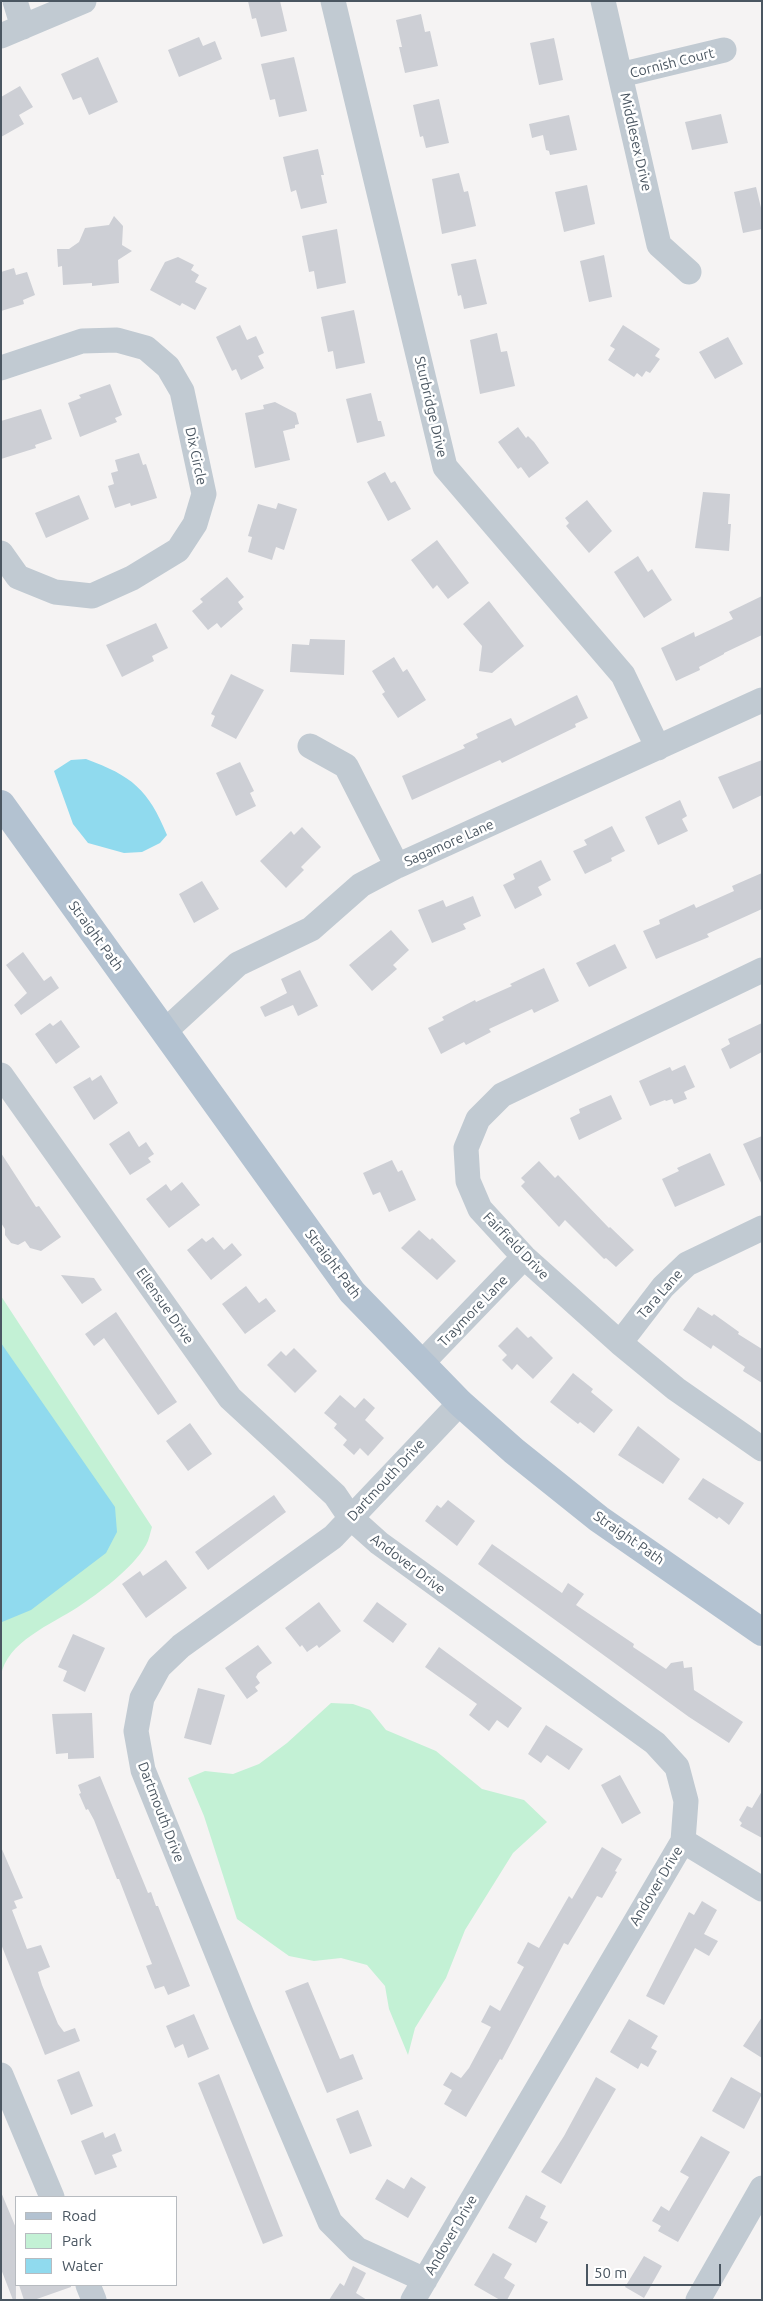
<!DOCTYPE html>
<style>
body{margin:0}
#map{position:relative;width:763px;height:2301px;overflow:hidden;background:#f5f3f3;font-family:Ubuntu,sans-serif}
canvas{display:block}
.frame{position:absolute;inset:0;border:2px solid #4a5661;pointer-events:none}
.legend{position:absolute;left:15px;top:2196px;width:162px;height:90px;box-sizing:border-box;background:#fff;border:1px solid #b7bbc0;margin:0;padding:6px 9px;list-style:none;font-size:15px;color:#4a5661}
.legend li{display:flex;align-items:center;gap:10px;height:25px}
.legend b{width:25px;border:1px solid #b7bbc0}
.scale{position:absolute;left:586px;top:2264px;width:135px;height:22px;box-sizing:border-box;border:2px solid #4a5661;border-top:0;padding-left:6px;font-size:15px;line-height:18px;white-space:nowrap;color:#4a5661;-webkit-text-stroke:4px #fff;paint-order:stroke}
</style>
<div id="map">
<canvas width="763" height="2301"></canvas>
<div class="frame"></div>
<ul class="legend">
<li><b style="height:6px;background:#b3c2d1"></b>Road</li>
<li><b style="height:14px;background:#c3f1d5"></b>Park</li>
<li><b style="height:14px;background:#90daee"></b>Water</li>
</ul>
<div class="scale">50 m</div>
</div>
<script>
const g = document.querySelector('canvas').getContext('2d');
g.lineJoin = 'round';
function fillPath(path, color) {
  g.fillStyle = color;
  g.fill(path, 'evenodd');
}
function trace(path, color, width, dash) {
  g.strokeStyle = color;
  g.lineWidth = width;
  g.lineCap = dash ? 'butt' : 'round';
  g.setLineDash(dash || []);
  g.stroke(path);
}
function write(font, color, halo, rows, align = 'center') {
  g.font = font + ' Ubuntu,sans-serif';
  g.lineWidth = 5;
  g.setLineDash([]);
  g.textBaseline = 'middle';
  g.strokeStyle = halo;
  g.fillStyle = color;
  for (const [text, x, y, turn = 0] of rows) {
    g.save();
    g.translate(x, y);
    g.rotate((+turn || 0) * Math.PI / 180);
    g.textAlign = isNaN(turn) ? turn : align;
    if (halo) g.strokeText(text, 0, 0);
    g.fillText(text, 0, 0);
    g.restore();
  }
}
const green = new Path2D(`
 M1 1296 152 1527C150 1533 149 1540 146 1545 133 1568 99 1593 78 1607 52 1624 6 1642 1 1676Z
 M331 1703 353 1704 370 1710 386 1730 436 1751 482 1789 524 1800 547 1822 513 1853 465 1930 446 1978 415 2028 408 2055 389 2009 385 1986 367 1965 341 1958 314 1961 289 1956 237 1919 204 1816 188 1778 205 1771 233 1774 259 1764 287 1743Z`);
const water = new Path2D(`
 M86 759C132 776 148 789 167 835L160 843 142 852 124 853 88 843 73 824 54 771 71 760Z
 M1 1343 115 1507 117 1532 106 1553 31 1610 2 1622Z`);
const building = new Path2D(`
 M248 1H280L287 31 261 37 256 18 252 19Z
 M421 14 425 32 430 31 438 66 405 73 399 47H402L396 20Z
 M199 37 203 46 215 41 222 59 179 77 168 50Z
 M554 38 563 80 539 85 530 43Z
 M98 57 118 102 89 115 81 97 73 100 61 74Z
 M294 57 307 111 279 117 275 99 270 100 261 64Z
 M20 86 33 107 19 115 24 124 1 137V97Z
 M439 99 449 143 426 148 423 136 420 137 413 105Z
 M721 114 728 143 692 150 685 122Z
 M569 115 577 150 550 155 549 151 546 150 543 135 532 138 529 124Z
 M318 149 324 175H321L327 203 301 209 296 190 291 192 283 157Z
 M459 173 464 192 468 191 476 226 442 234 432 179Z
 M587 185 595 224 564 232 555 192Z
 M756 187 762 212V229L743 233 734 192Z
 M114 216 123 226 122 245 132 251 118 260 119 283 92 286V283L63 285 62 266 58 267 57 249H69L79 242 85 228 109 225Z
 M337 229 346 283 317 289 314 271 309 272 302 236Z
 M604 255 612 297 589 302 580 261Z
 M178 257 194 265 191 270 199 275 195 282 207 288 195 310 182 303 180 306 150 290 165 262Z
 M476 259 487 304 464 309 461 295 458 296 451 264Z
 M14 268 16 275 27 272 35 295 23 300 24 304 1 311V272Z
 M354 310 365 363 336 369 333 351 328 352 321 317Z
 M240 325 247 340 256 336 264 353 258 356 264 368 241 380 236 369 232 371 216 337Z
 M623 325 660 349 655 356 660 359 650 373 646 371 642 377 637 373 634 377 608 360 615 349 610 346Z
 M497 333 501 352 507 351 515 386 480 394 470 340Z
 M728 337 743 364 715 379 699 352Z
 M110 384 122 415 115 418 117 422 80 437 68 403 81 398 79 395Z
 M371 393 378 421H381L385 436 357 443 346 399Z
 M275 402 296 413 299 424 295 425V428L283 431 290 460 255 468 245 413 264 409 263 405Z
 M41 409 52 439 35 445 36 448 1 459V421Z
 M518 427 526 438 528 436 534 442 549 463 529 478 521 467 518 469 498 442Z
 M139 453 143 465 146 464 157 498 131 506 130 503 115 508 108 486 114 484 111 473 118 471 115 460Z
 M385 472 391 483 395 481 411 509 388 521 367 482Z
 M703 492 730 494 728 524H731L729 551 695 548Z
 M79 495 89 519 46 538 35 513Z
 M587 500 612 531 589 553 566 526 569 523 565 518Z
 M278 503 297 509 284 550 276 547 272 560 248 552 252 537 248 536 258 504 276 509Z
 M437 540 469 583 448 599 437 585 433 589 411 560Z
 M638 556 648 572 652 569 672 600 644 618 614 572Z
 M227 577 244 597 238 602 243 609 221 628 217 623 208 630 192 611 203 602 200 599Z
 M762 596V635L724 653V654L699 667 700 670 676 681 661 648 694 632 695 637 733 619 729 612Z
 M489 601 524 646 492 673 479 671 482 646 463 624Z
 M156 623 168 648 152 656 154 661 122 677 106 645Z
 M310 639 345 640 344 675 290 672 292 644 309 645Z
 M394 657 403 672 407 669 426 700 398 718 382 694 385 692 372 671Z
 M231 674 264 690 236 739 211 726 215 716 211 714Z
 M577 695 588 718 575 724 576 727 502 763 500 760 412 800 402 776 465 748 463 745 478 738 476 734 511 718 515 726Z
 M762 760V795L733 809 718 777Z
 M240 762 254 791 250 793 256 806 236 816 216 773Z
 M680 800 687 816 682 819 688 831 658 845 645 817Z
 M612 826 625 851 611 858 612 861 585 874 573 851 587 845 584 840Z
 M302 827 321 847 301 867 304 870 286 888 260 861 291 831 294 835Z
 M541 860 551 880 538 887 542 895 515 909 503 885 515 879 513 874Z
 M762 873V909L707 934 709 937 656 959 643 931 660 924 659 920 694 904 696 908 734 891 732 886Z
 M202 881 219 909 194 923 179 894Z
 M473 896 481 916 463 924 466 929 432 943 418 910 443 900 446 907Z
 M391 930 409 950 393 965 397 969 372 991 349 965Z
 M615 944 627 968 589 987 576 963Z
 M23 952 44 981 51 976 59 988 21 1015 14 1005 27 993 6 965Z
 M544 968 559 1001 534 1013 532 1009 489 1029 491 1032 466 1045 464 1042 441 1054 428 1028 444 1020 442 1017 475 1000 476 1002 512 986 510 984Z
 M300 970 318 1006 298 1016 293 1005 265 1017 260 1007 287 993 281 979Z
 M61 1020 80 1047 56 1064 35 1034 50 1023 53 1026Z
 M762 1023V1052L730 1069 721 1049 730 1044 728 1039Z
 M685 1065 695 1087 684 1092 687 1099 674 1104 672 1099 666 1101 665 1100 650 1106 639 1081 670 1067 672 1071Z
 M101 1075 118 1103 94 1120 73 1087 90 1077 92 1081Z
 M611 1095 622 1119 579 1140 570 1118 580 1113 579 1109Z
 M129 1131 139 1147 146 1142 154 1154 148 1158 151 1162 130 1175 109 1144Z
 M762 1136V1185L743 1144Z
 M1 1153 36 1207 39 1206 61 1237 41 1251 30 1248 25 1241 18 1245 11 1243 5 1235V1229L1 1223Z
 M710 1153 725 1185 675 1207 662 1179 679 1171 677 1168Z
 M392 1160 398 1172 402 1170 416 1200 389 1212 380 1192 373 1195 363 1173Z
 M539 1161 555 1178 558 1175 609 1228 610 1227 634 1250 616 1267 606 1258 604 1259 565 1220 559 1227 521 1186 525 1182 521 1178Z
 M182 1182 200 1205 169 1228 146 1199 166 1184 171 1191Z
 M419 1230 430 1240 432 1238 456 1261 437 1280 401 1248Z
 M213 1237 224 1250 232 1243 242 1255 211 1280 187 1250 202 1238 206 1242Z
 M61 1275 94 1278 102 1290 82 1304Z
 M246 1286 259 1303 266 1298 276 1311 245 1334 222 1304Z
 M698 1307 712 1316 714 1314 739 1332 738 1334 762 1349V1383L743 1371 745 1367 713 1345 711 1349 683 1330Z
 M116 1312 177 1402 158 1415 104 1338 94 1346 85 1334Z
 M517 1327 528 1338 531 1336 553 1358 533 1379 517 1364 512 1370 502 1360 507 1355 498 1346Z
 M294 1348 317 1371 295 1393 267 1365 281 1351 286 1356Z
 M573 1373 593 1389 591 1392 613 1410 594 1433 580 1422 578 1424 550 1402Z
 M340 1395 355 1408 364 1398 375 1408 365 1420 384 1438 368 1456 360 1448 354 1455 343 1445 347 1440 334 1428 337 1424 324 1413Z
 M190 1423 212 1454 188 1471 166 1441Z
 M638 1426 680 1459 663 1484 618 1455Z
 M703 1478 744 1503 729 1525 719 1517 717 1519 688 1499Z
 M274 1495 286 1512 208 1570 195 1552Z
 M448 1500 475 1521 457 1546 425 1521 437 1505 441 1508Z
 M492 1544 562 1593 568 1583 584 1594 576 1605 634 1644 633 1647 666 1669 671 1663 683 1661 684 1668 692 1667 694 1690 743 1722 729 1743 689 1717 478 1564Z
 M166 1560 187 1588 146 1618 122 1584 140 1571 143 1576Z
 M319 1602 341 1631 319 1648 317 1645 307 1652 302 1645 300 1647 285 1628Z
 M377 1602 407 1624 393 1643 363 1621Z
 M73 1634 105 1648 85 1692 63 1681 67 1671 58 1667Z
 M258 1645 272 1663 258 1673 256 1677 260 1683 255 1687 258 1691 247 1699 225 1668Z
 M439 1647 522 1708 508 1728 497 1720 489 1731 469 1715 477 1704 425 1667Z
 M198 1688 225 1695 211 1745 184 1738Z
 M92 1713 94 1758 68 1759V1753L56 1754 52 1714Z
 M546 1725 583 1749 569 1770 547 1755 541 1763 528 1754Z
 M620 1775 641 1813 622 1824 601 1785Z
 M100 1776 148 1893 151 1892 156 1906H158L190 1986 168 1995 164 1986 155 1989 146 1966 152 1964 119 1879H117L94 1820 88 1809 86 1810 79 1794 81 1793 78 1785Z
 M762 1791V1838L740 1826 742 1823 739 1820 747 1806 752 1808Z
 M1 1847 23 1898 14 1901 17 1908 12 1910 27 1949 41 1945 50 1967 38 1972 42 1985 58 2024 64 2032 75 2028 80 2041 45 2055 1 1944Z
 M602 1847 622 1859 615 1871 617 1872 602 1898 597 1896 568 1945 564 1943 502 2060 500 2059 466 2117 444 2104 452 2090 443 2085 451 2072 461 2078 469 2068 491 2027 481 2022 490 2005 500 2011 524 1967 517 1963 528 1942 539 1948 569 1896 572 1899Z
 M702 1901 717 1910 704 1934 718 1941 709 1956 695 1948 664 2005 646 1996 689 1912 694 1915Z
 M308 1982 340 2059 353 2054 363 2079 327 2093 285 1991Z
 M194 2014 209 2049 188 2058 183 2044 175 2048 166 2026Z
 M762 2017V2058L743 2046Z
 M629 2019 658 2036 651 2048 657 2051 648 2067 641 2063 638 2069 610 2052Z
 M79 2071 93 2106 71 2115 57 2080Z
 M219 2074 283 2236 263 2244 198 2083Z
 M596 2077 616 2089 561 2184 541 2172 564 2136Z
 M731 2077 762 2094 744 2129 712 2111Z
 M358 2110 372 2146 350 2154 336 2119Z
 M103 2132 105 2138 115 2133 122 2151 112 2155 117 2167 95 2175 81 2141Z
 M701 2136 730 2152 678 2242 658 2231 661 2226 652 2221 661 2206 669 2211 689 2177 680 2172Z
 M411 2177 426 2187 408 2218 375 2199 387 2179 404 2189Z
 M1 2192 16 2228V2300H13L1 2269Z
 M526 2195 546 2206 540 2218 548 2222 536 2243 508 2228Z
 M493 2253 512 2264 504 2278 515 2285 507 2300H500L474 2285Z
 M644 2256 662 2266 644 2298 625 2287Z
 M353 2266 366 2273 356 2293 367 2300H329L340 2283 344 2286Z
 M19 2285H71V2287L34 2300H24Z`);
const minor = new Path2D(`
 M15 1 23 27
 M333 1 445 467 623 675 658 748
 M603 1 659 245 689 272
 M1 36 84 1
 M620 75 724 50
 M1 368 82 341 117 340 146 348 168 367 182 391 204 494 195 524 178 550 132 578 92 596 55 592 18 577 1 553
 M310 746 346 766 397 866
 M762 970 502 1095 478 1119 466 1148 468 1181 480 1209 524 1257 620 1343 676 1389 762 1449
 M165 1031 238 964 311 929 361 885 397 866 762 700
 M1 1075 230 1398 335 1495 350 1517 379 1543 655 1743 677 1767 686 1801 683 1841 413 2300
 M620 1343 663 1287 687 1264 762 1228
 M421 1364 524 1257
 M683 1841 762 1889
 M1 2075 52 2197
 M425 2280 357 2249 330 2222 242 2015 143 1770 136 1731 142 1698 159 1667 181 1646 333 1537 460 1403
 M88 2285 94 2300
 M698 2300 762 2188`);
const major = new Path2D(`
 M1 804 352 1292 460 1403 514 1451 599 1519 762 1632`);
const streetNames = [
 ["Cornish Court",672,63,-14],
 ["Middlesex Drive",636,142,77],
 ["Sturbridge Drive",431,407,77],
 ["Dix Circle",196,456,78],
 ["Sagamore Lane",449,843,-24],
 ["Straight Path",96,936,54],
 ["Fairfield Drive",516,1246,46],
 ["Straight Path",333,1264,53],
 ["Tara Lane",660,1294,-49],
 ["Ellensue Drive",165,1306,55],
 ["Traymore Lane",473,1311,-46],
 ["Dartmouth Drive",386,1480,-47],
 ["Straight Path",629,1538,35],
 ["Andover Drive",408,1564,37],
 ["Dartmouth Drive",161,1812,69],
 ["Andover Drive",656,1886,-59],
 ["Andover Drive",451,2235,-60]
];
fillPath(green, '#c3f1d5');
fillPath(water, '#90daee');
fillPath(building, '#cdcfd5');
trace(minor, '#c1cad2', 25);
trace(major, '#b3c2d1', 28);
write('14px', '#4a5661', '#fff', streetNames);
</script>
